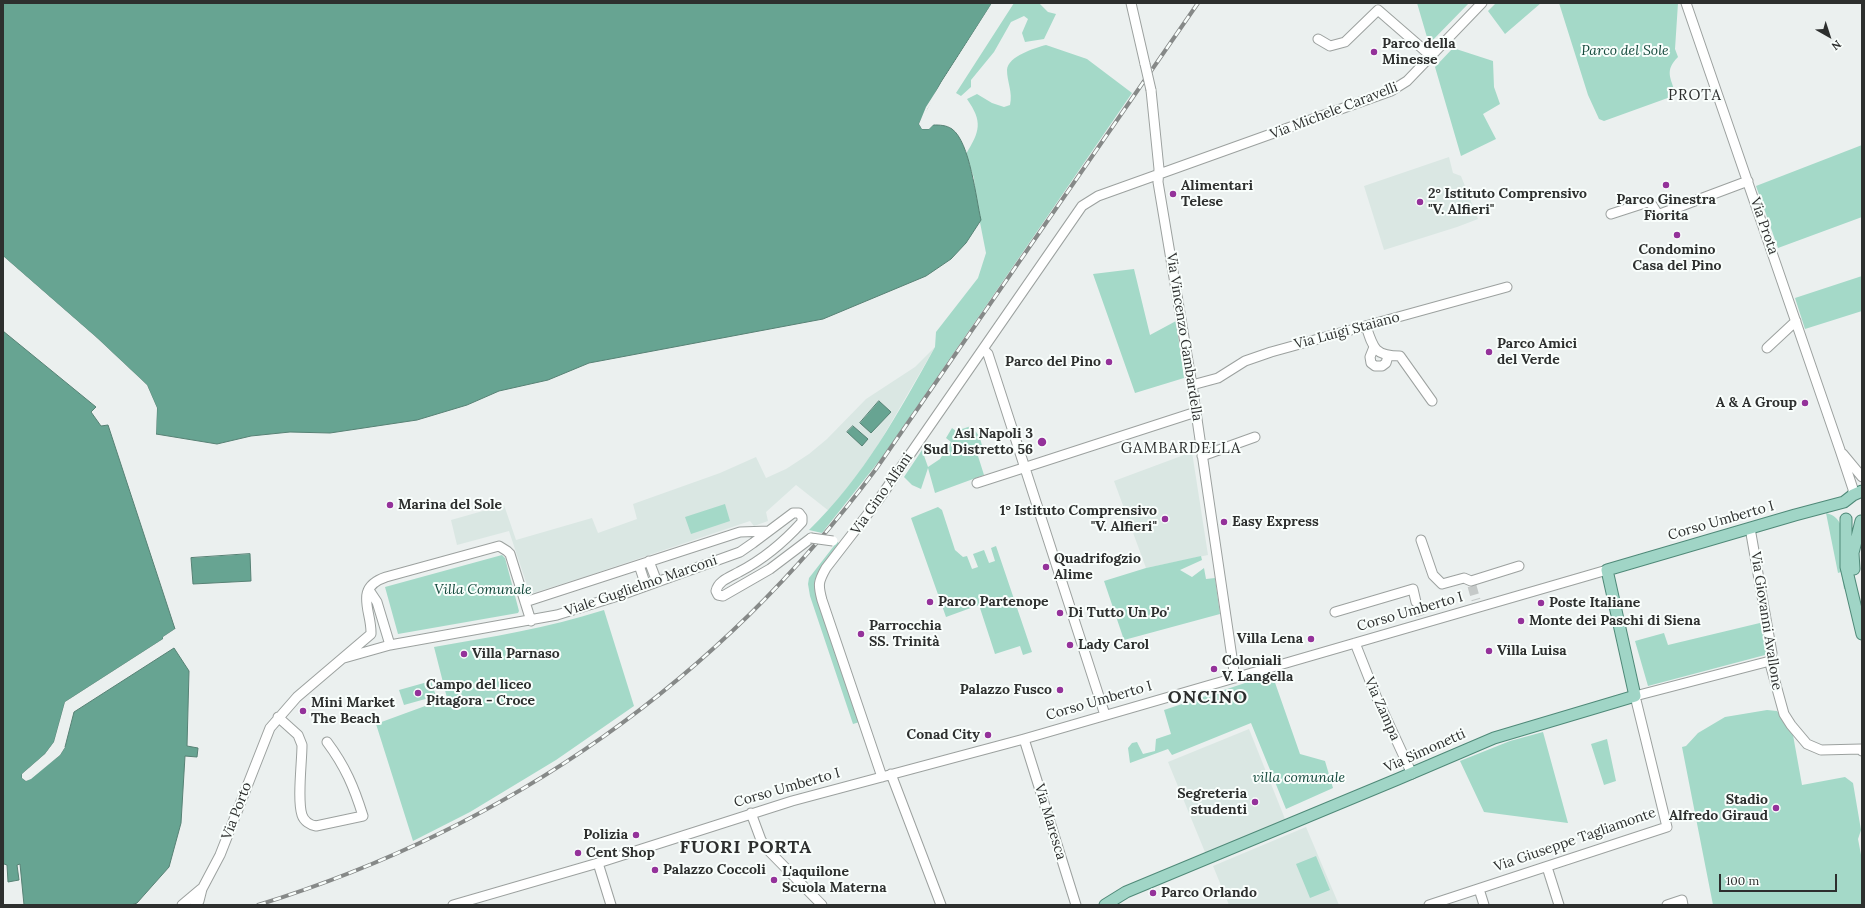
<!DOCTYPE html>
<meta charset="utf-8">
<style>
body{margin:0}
#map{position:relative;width:1865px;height:908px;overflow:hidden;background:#ebf0ef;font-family:Lora,serif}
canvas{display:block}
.frame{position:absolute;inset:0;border:4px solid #2d2f2e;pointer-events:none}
.north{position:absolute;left:1809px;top:16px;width:40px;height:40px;-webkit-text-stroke:3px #f9fefc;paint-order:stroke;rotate:141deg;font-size:11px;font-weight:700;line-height:16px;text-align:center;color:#2d2f2e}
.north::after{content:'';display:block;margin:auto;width:14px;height:18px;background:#2d2f2e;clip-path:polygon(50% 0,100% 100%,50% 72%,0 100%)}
.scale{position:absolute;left:1719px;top:874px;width:118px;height:18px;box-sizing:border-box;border:2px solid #2d2f2e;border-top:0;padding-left:5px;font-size:12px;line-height:14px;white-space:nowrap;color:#2d2f2e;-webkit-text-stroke:3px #f9fefc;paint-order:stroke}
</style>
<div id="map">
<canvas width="1865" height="908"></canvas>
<div class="frame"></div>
<div class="north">N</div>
<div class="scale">100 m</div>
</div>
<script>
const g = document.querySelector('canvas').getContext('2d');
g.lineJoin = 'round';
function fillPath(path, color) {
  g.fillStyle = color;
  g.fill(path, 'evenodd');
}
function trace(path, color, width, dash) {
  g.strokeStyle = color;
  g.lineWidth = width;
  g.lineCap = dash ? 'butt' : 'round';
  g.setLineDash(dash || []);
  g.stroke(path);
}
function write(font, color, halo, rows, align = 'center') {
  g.font = font + ' Lora,serif';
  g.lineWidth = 4;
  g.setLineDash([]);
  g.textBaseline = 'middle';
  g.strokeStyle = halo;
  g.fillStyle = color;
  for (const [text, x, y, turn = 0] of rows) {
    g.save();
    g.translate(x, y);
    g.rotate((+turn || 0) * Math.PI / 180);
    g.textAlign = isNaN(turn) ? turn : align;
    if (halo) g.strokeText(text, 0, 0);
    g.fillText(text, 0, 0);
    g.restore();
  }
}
const built = new Path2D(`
 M1449 157 1453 173 1461 176 1478 219 1457 227 1384 250 1364 186Z
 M935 347 870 459 829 511 796 485 766 512 768 521 754 526 750 521 584 577 530 594 509 531 457 545 451 520 504 505 516 540 592 518 598 533 637 519 633 504 720 473 756 457 766 478 786 469 809 454 827 439 866 399 915 367Z
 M1192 452 1208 555 1146 568 1114 481Z
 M1249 729 1287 824 1207 857 1168 762Z
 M1306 827 1339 905H1229L1213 866Z`);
const green = new Path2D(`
 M1014 3H1039L1048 12 1056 14 1044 39 1025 42 1022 33 1028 19 1024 16 1011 22 994 52 971 80V87L961 96 956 93Z
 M1417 3H1469L1429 44Z
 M1496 3H1541L1505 34 1488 11Z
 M1559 3H1678L1675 49 1678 57C1664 71 1671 78 1676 95L1604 121 1599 119 1588 95Z
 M1046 45 1087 59 1132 93 883 456 822 533 809 530C863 478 899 412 935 347L936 332 978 278 986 253 975 197 974 178 966 154C980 131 983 122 967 99L977 94 992 103 1004 107 1010 105C1013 92 1007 82 1007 70 1008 56 1035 48 1046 45Z
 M1453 48 1493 61 1494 87 1500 104 1483 114 1496 139 1461 156 1435 67Z
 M1862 145V217L1778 248 1756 186Z
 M1134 269 1150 335 1176 321 1184 378 1135 393 1093 274Z
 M1862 276V311L1805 329 1795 298Z
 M971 426C979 434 982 441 983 452L978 456 984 475 935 493 928 468 921 489 912 485 904 477 922 450 928 467 940 459 951 442 946 438 952 428 956 431Z
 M725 504 730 521 691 534 685 517Z
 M938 507 942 510 955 550 963 557 967 556 972 569 978 567 973 554 984 550 989 563 995 561 991 548 996 546 1032 652 1023 655 1020 646 995 654 979 605 946 617 911 518Z
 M1826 513C1835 515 1839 520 1842 528L1846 589H1844L1841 572 1838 573Z
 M837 542 845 546 819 580 863 721 853 724 810 596 808 584 809 578Z
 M502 555 505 558 519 611 518 613 398 634 385 587Z
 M1201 556 1202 560 1180 570 1192 577 1204 568 1206 579 1215 578 1220 614 1124 640 1104 581 1146 568Z
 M604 610 634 706 556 760 470 812 413 841 376 724 447 698 434 647C491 637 548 628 604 610Z
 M1764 622 1768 651 1765 655 1648 686 1635 641 1664 633 1668 645Z
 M1272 674 1300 754 1325 761 1333 788 1286 809 1251 723 1172 755 1168 749 1130 763 1128 748 1132 743 1137 742 1143 754 1155 751 1156 739 1171 734 1164 710Z
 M431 681 436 696 404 705 399 690Z
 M1767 710 1777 711 1793 735 1802 785 1845 777 1853 783 1861 830 1858 839 1862 860V905H1713L1682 747 1686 746 1698 733 1725 717Z
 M1543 732 1568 823 1484 812 1460 761 1510 741Z
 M1607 739 1616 781 1604 785 1591 744Z
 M1316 856 1330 890 1310 898 1296 864Z`);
const water = new Path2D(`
 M3 3H992L941 82 919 124 922 129H929L933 125C940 125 946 125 952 129 970 142 976 199 981 220L966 243 951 259 926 276 823 319 589 363 548 380 499 391 467 405 417 420 330 433 290 432 251 436 217 444 156 434 157 408 147 385 97 338 3 256Z
 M3 331 96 407 91 412 101 426 108 425 175 629 163 637V639L65 702 54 742 45 754 22 774V778L26 781 60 755 65 747 74 712 174 648 189 671 187 746 198 748 197 757 185 756 181 823 169 867 137 903 131 905H24L20 864 17 865 19 880 8 882 7 865 4 864Z
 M879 401 891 412 871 433 860 423Z
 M853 426 868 439 862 446 847 432Z
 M250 554 251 581 193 584 191 558Z`);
const pier = new Path2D(`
 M992 3 994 4 928 108 921 124 923 127H929L935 123 929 129H922L919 124 926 107Z
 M3 256 97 338 147 385 157 408 156 434 154 435 155 408 145 386 96 340 3 259Z
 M175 629 176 631 165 638 164 641 67 703 56 743 47 755 24 775V777L26 779 30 777 59 754 63 747H65L60 755 31 779 26 781 22 778V774L45 754 54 742 65 702 163 639V637Z`);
const minorTunnel = new Path2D(`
 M1472 586 1476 600
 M1416 602 1420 616`);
const minor = new Path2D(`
 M1131 3 1145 64
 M1686 3 1840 450 1853 489V495
 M1318 39 1330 46 1345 42 1378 10 1431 56
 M1151 90 1159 169 1158 182 1192 385 1235 678
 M1611 214 1648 202 1652 205 1657 213 1660 214 1748 181
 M1366 326C1373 348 1375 356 1400 356L1432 401
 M1374 347 1370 357 1371 363 1375 366H1382L1386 363 1388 356
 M1767 348 1796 321
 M983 349 988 354 1105 715
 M1192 385 1218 378 1245 361 1271 352 1507 287
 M1843 454 1862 477
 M1202 456 1255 437
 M977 483 1196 412
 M1750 528 1772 653 1770 661 1771 667 1784 714 1791 725 1807 744 1821 750 1861 749 1862 751
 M1421 540 1433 575 1442 584 1464 578 1471 581 1519 566
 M649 561 657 582
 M639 565 646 586
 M369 590 377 602 390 645
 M525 602 740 532 769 531
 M1335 612 1413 589 1416 602
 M1355 643 1376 696 1412 774
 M344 658 390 645 557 615 621 595 740 552 753 543 793 513H799L802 517V522C783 543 764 559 739 572 730 577 718 581 716 591L718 595 723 596 770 569 811 538
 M278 717 298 735 302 745C302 762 297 800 302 815 304 821 310 825 316 826L363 816C354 787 345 766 327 742
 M1024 739 1076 905
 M891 774 941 905
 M882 777 822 600C818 585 818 582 826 568L877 502 1082 206 1098 196 1391 91 1407 81 1482 3
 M751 813 761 840 766 848 822 905
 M598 863 611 905
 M1547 867 1559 905
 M1479 889 1484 905
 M182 905 201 889
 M195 905 199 901 202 889 220 855 270 728 297 697 371 634C372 611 353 588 386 577L499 546 507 551 510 554 531 621
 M453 905 598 863 792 801 1024 739 1607 570
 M1429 905 1667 827 1635 696 1770 661
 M1667 905 1682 900 1683 905`);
const major = new Path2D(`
 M1846 519V567L1862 634
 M1854 569 1853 553 1861 521
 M1105 905 1126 892 1398 779 1494 738 1635 696 1607 570 1795 515 1844 502 1853 495 1862 491`);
const rail = new Path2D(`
 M258 905C511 827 719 680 876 469L1198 3`);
const minorBridge = new Path2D(`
 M1145 64 1151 90
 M811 538 833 541`);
const markers = [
 [1374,52,4,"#94329a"],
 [1666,185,4,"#94329a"],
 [1173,194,4,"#94329a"],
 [1420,202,4,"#94329a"],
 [1677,235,4,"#94329a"],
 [1489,352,4,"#94329a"],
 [1109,362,4,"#94329a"],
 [1805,403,4,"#94329a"],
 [1042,442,5,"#94329a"],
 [390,505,4,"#94329a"],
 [1165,519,4,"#94329a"],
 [1224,522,4,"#94329a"],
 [1046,567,4,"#94329a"],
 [930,602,4,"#94329a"],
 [1541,603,4,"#94329a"],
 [1060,613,4,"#94329a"],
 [1521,621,4,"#94329a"],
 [861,634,4,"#94329a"],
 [1311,639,4,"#94329a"],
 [1070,645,4,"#94329a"],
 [1489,651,4,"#94329a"],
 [464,654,4,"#94329a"],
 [1214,669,4,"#94329a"],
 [1060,690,4,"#94329a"],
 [418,693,4,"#94329a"],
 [303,711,4,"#94329a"],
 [988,735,4,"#94329a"],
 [1255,802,4,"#94329a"],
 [1776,808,4,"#94329a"],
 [636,835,4,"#94329a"],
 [578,853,4,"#94329a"],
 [655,870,4,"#94329a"],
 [774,880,4,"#94329a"],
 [1153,893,4,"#94329a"]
];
const poiNames = [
 ["Parco della",1382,44],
 ["Minesse",1382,60],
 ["Alimentari",1181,186],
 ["Telese",1181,202],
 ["2° Istituto Comprensivo",1428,194],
 ["\"V. Alfieri\"",1428,210],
 ["Parco Ginestra",1666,200,"center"],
 ["Fiorita",1666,216,"center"],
 ["Condomino",1677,250,"center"],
 ["Casa del Pino",1677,266,"center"],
 ["Parco Amici",1497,344],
 ["del Verde",1497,360],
 ["Parco del Pino",1101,362,"right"],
 ["A & A Group",1797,403,"right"],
 ["Asl Napoli 3",1033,434,"right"],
 ["Sud Distretto 56",1033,450,"right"],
 ["Marina del Sole",398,505],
 ["1° Istituto Comprensivo",1157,511,"right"],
 ["\"V. Alfieri\"",1157,527,"right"],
 ["Easy Express",1232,522],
 ["Quadrifogzio",1054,559],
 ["Alime",1054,575],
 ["Parco Partenope",938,602],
 ["Poste Italiane",1549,603],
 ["Di Tutto Un Po'",1068,613],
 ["Monte dei Paschi di Siena",1529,621],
 ["Parrocchia",869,626],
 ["SS. Trinità",869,642],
 ["Villa Lena",1303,639,"right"],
 ["Lady Carol",1078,645],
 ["Villa Luisa",1497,651],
 ["Villa Parnaso",472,654],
 ["Coloniali",1222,661],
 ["V. Langella",1222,677],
 ["Campo del liceo",426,685],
 ["Pitagora - Croce",426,701],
 ["Palazzo Fusco",1052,690,"right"],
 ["Mini Market",311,703],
 ["The Beach",311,719],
 ["Conad City",980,735,"right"],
 ["Segreteria",1247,794,"right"],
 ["studenti",1247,810,"right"],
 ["Stadio",1768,800,"right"],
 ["Alfredo Giraud",1768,816,"right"],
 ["Polizia",628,835,"right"],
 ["Cent Shop",586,853],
 ["Palazzo Coccoli",663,870],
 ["L'aquilone",782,872],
 ["Scuola Materna",782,888],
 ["Parco Orlando",1161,893]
];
const parkNames = [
 ["Parco del Sole",1625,51],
 ["Villa Comunale",483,590],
 ["villa comunale",1299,778]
];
const streetNames = [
 ["Via Michele Caravelli",1334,111,-21],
 ["Via Prota",1764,226,71],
 ["Via Luigi Staiano",1347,331,-15],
 ["Via Vincenzo Gambardella",1184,337,81],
 ["Via Gino Alfani",882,494,-55],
 ["Corso Umberto I",1721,521,-16],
 ["Viale Guglielmo Marconi",641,586,-19],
 ["Corso Umberto I",1410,612,-16],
 ["Via Giovanni Avallone",1766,621,81],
 ["Corso Umberto I",1099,701,-16],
 ["Via Zampa",1382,709,66],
 ["Via Simonetti",1425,751,-24],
 ["Corso Umberto I",787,788,-16],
 ["Via Porto",237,811,-69],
 ["Via Maresca",1050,822,73],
 ["Via Giuseppe Tagliamonte",1575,840,-19]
];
const neighbourhoodNames = [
 ["PROTA",1695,96],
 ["GAMBARDELLA",1181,449]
];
const districtNames = [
 ["ONCINO",1208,698],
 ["FUORI PORTA",746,848]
];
fillPath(built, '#dae7e3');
fillPath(green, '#a4d9c8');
fillPath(water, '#67a492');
trace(water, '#568174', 1);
fillPath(pier, '#ebf0ef');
trace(minorTunnel, '#c5c9c8', 9, [9, 4.5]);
trace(minor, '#9ca19f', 11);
trace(major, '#4f8978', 13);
trace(minor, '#fff', 9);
trace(major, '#a0d5c6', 11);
trace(rail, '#868988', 4);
trace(rail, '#f9fefc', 2.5, [8]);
trace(minorBridge, '#9ca19f', 11, []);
trace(minorBridge, '#fff', 9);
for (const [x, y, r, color] of markers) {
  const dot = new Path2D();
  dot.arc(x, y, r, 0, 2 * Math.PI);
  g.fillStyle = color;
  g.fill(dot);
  trace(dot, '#f9fefc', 1.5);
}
write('bold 14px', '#2d2f2e', '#f9fefc', poiNames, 'left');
write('italic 14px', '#14493c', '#f9fefc', parkNames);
write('14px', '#2d2f2e', '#f9fefc', streetNames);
g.letterSpacing = '1px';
write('15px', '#2d2f2e', '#f9fefc', neighbourhoodNames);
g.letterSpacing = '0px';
g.letterSpacing = '1px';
write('bold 18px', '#2d2f2e', '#f9fefc', districtNames);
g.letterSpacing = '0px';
</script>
